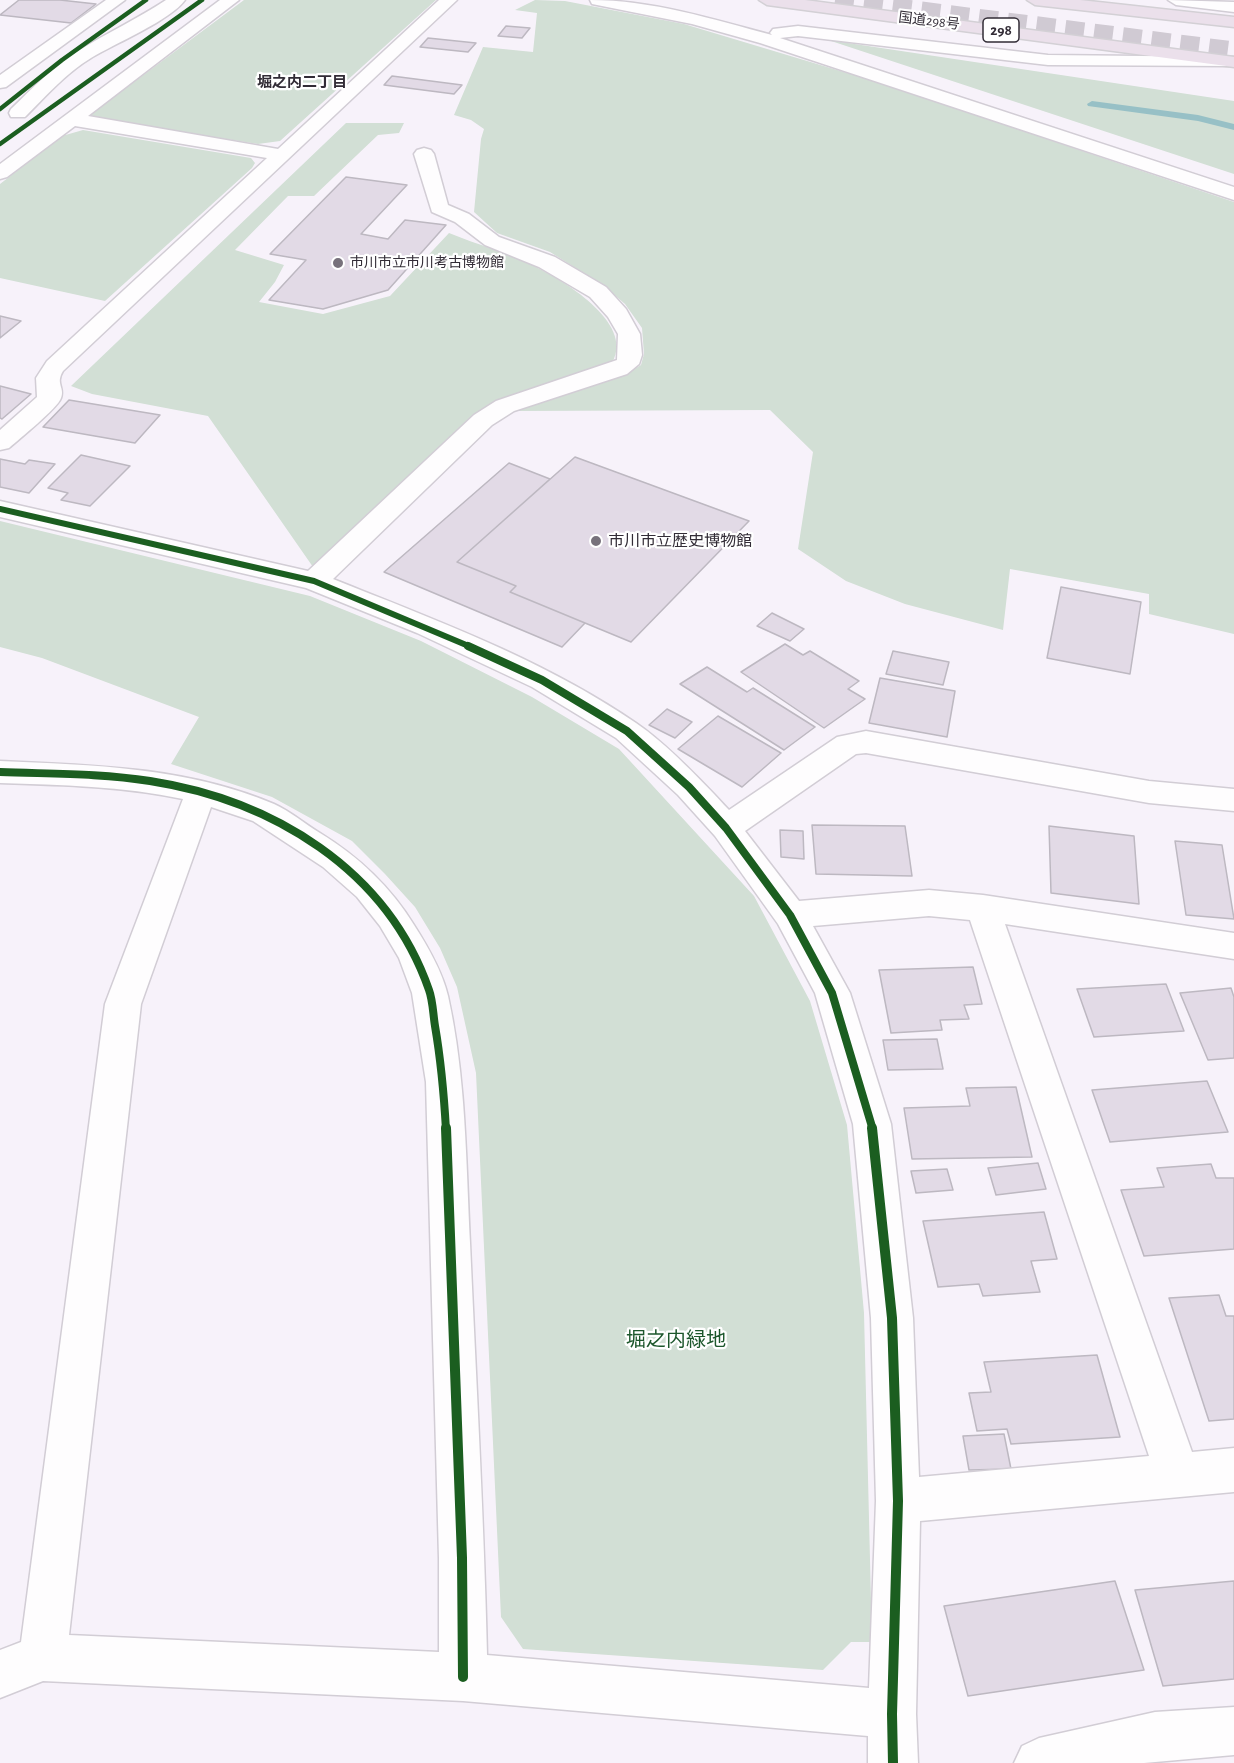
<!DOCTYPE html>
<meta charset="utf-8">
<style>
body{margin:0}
canvas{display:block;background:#f7f2fa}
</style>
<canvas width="1234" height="1763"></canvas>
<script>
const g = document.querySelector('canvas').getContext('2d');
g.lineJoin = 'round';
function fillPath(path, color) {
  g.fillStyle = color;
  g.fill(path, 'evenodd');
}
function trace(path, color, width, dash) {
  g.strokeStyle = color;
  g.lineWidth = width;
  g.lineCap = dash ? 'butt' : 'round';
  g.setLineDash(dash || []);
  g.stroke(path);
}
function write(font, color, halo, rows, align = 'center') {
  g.font = font + ' "Alegreya Sans","Noto Sans JP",sans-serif';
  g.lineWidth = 4.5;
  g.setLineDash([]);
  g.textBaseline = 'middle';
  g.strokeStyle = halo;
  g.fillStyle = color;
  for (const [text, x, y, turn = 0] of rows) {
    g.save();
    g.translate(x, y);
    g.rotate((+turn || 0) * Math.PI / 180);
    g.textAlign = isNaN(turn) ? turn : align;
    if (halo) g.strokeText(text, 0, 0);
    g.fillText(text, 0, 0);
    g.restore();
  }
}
const green = new Path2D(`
 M244 0H436L280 141 258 144 87 117Z
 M535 0 565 1 684 24 877 82 1234 202V634L1149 614V594L1010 569 1003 630 905 604 846 581 798 549 813 452 770 410 511 411 628 373 641 365 644 354 642 328 625 304 603 285 550 252 497 233 474 212 481 139 484 129 471 120 454 115 483 47 533 52 537 13 515 10Z
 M828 40 1234 101V174Z
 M346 123H404L399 133 378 135 314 196H288L235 250 284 265 275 282 259 302 323 314 390 296 449 233C478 245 509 253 536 267 566 282 639 326 610 366L495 402 475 415 313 567 208 416 92 394 71 386Z
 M83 130 251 158 255 163 252 168 105 301 0 278V184L62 136Z
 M0 521 310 596 421 641 532 697 619 749 754 896 810 1001 847 1125 864 1313 872 1642H851L823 1670 523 1649 501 1617 476 1073 457 987 440 948 415 907 385 874 352 841 272 797 171 764 199 717 42 658 0 647Z`);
const stream = new Path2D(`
 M1092 101 1198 115 1234 124V130L1198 121 1088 106 1087 104Z`);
const building = new Path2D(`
 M19 0H60L96 4 71 23 0 15Z
 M506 26 530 28 522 38 498 36Z
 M428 38 476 43 468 52 420 47Z
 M392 76 462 85 454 94 384 85Z
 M346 177 407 185 361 234 388 239 405 220 446 225 388 290 323 309 269 300 306 260 270 254Z
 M0 316 21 321 0 338Z
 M0 386 31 394 2 419 0 418Z
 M69 400 160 415 135 443 43 427Z
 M81 455 130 466 90 506 61 500 68 493 48 488Z
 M575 457 749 521 631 642 510 592 516 586 457 562Z
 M0 459 25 464 29 460 55 464 29 493 0 487Z
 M509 463 550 479 457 562 516 586 510 592 585 623 562 647 384 572Z
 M1061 587 1141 602 1130 674 1047 658Z
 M772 613 804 629 790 641 757 626Z
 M785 644 803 655 810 651 859 681 848 689 865 699 824 728 741 672Z
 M893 651 949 662 943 685 886 674Z
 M707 667 747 692 753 688 815 727 784 750 680 684Z
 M880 678 955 691 947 737 869 723Z
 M667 709 692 722 675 738 649 725Z
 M718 716 781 753 742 787 678 749Z
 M812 825 905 826 912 876 816 874Z
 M1049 826 1134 836 1139 904 1051 893Z
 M780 830 803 831 804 859 781 857Z
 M1175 841 1222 845 1234 919 1186 915Z
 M973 967 982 1004 964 1005 969 1019 940 1020 942 1030 891 1033 879 970Z
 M1166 984 1184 1031 1094 1037 1077 989Z
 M1231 988 1234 997V1058L1208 1060 1180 993Z
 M937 1039 943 1069 888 1070 883 1040Z
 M1207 1081 1228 1132 1110 1142 1092 1090Z
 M1016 1087 1032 1157 912 1159 904 1108 970 1106 966 1088Z
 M1038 1163 1046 1189 996 1195 988 1168Z
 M1211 1164 1216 1178H1234V1249L1144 1256 1121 1190 1164 1187 1157 1168Z
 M947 1169 953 1190 916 1193 911 1171Z
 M1044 1212 1057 1259 1031 1261 1040 1292 983 1296 979 1284 938 1287 923 1221Z
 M1219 1295 1226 1316H1234V1419L1209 1421 1169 1298Z
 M1097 1355 1120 1437 1011 1444 1007 1429 977 1431 969 1393 991 1392 984 1362Z
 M1004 1434 1011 1469 969 1470 963 1436Z
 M1115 1581 1144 1670 968 1696 944 1606Z
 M1234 1581V1679L1163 1686 1135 1590Z`);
const highwayTunnel = new Path2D(`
 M835 0 1234 51`);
const minor = new Path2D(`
 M106 0H125L6 87 0 88V75Z
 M166 0H185C171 20 114 44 91 58 66 73 45 97 25 117H11L9 113 11 109C32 89 53 66 78 51 107 33 137 19 166 0Z
 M220 0H239L88 116 278 149 439 0H457L63 371C55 384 65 387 61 398 58 408 19 439 9 448L0 450V430L37 397 36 378 47 361 267 158 75 126 7 177 0 179V164Z
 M590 0C652 0 712 19 772 35L770 33 773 29 798 26 1048 55 1234 57V65L1228 66 1048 65 798 36 780 38 1234 187V200L760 43 692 24 592 4Z
 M1168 0 1234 2V12L1176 5Z
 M424 148 431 150 434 154 448 205 469 214 499 237 555 257 606 287 626 309 640 334 642 355 639 364 627 374 514 411 492 425 333 579C436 620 544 660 636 723 667 744 703 782 729 810L837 737 866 731 1149 781 1234 789V811L1149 803 866 753 856 754 745 831 799 901 929 890 983 895 1234 933V959L1005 924 1192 1452 1234 1448V1492L920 1521 916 1714 918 1763H868V1736L463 1701 43 1681 0 1698V1650L21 1642 105 1004 183 799C122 786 61 785 0 783V761C93 765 187 767 274 804 290 811 305 824 320 833 359 857 390 886 414 925 428 947 442 971 448 996 466 1077 466 1161 470 1243 476 1380 484 1518 487 1655L869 1688 876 1501 871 1318 853 1124 815 993 778 924 715 836 678 795 616 738 532 687 417 633 306 588 0 517V501L308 571 474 415 496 401 617 360 618 334 608 317 590 297 539 267 485 245 455 222 432 212 414 154 417 150ZM211 807 253 821 323 867 357 897 380 926 399 958 412 993 426 1082 439 1558V1652L69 1635 141 1004ZM929 916 970 920 1149 1456 919 1477 913 1318 891 1124 850 993 813 926Z
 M1234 1707V1755L1144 1763H1014L1022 1746 1039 1738 1155 1712Z`);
const highway = new Path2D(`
 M759 0H805L1234 57V67L767 5Z
 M1027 0H1080L1234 17V27L1035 5Z`);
const cyclewayFar3 = new Path2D(`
 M0 109 62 60 146 0
 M0 144 202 0`);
const cyclewayFar2 = new Path2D(`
 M0 509 314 581 471 647`);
const cyclewayFar1 = new Path2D(`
 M468 646 542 680 627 731 689 787 726 828 790 915 832 993 873 1130
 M0 772C50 774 100 773 150 781 272 800 387 869 429 990 433 1001 433 1014 435 1026 441 1061 444 1095 446 1130`);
const cycleway = new Path2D(`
 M446 1128 462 1558 463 1677
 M872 1128 892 1318 898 1501 892 1714 893 1763`);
const markers = [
 [338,263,6,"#77717b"],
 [596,541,6,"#77717b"]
];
const farStreetnames = [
 ["国道298号",929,21,7]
];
const farPoinames = [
 ["市川市立市川考古博物館",350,263]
];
const shields = [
 [1001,30,36]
];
const shieldNames = [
 ["298",1001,30]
];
const farNeighbourhoodnames = [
 ["堀之内二丁目",302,82]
];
const poiNames = [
 ["市川市立歴史博物館",608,541]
];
const nearParknames = [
 ["堀之内緑地",676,1340]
];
fillPath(green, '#d2dfd5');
fillPath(stream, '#97c0c6');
fillPath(building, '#e2dae6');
trace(building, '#bdb8c1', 1.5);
trace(highwayTunnel, '#d0cad3', 19, [19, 10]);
trace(minor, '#d2cdd5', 3);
trace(highway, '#d3d0d5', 3);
fillPath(minor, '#fefdfe');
fillPath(highway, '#ebe0eb');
trace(cyclewayFar3, '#1b5e20', 4.5);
trace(cyclewayFar2, '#1b5e20', 6);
trace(cyclewayFar1, '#1b5e20', 8);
trace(cycleway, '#1b5e20', 10);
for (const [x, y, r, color] of markers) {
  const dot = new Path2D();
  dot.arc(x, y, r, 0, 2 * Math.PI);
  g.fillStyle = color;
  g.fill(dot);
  trace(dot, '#fff', 2);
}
write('14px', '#322c36', '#fff', farStreetnames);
write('14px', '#322c36', '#fff', farPoinames, 'left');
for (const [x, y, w] of shields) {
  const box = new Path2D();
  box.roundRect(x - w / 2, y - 12, w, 24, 4.5);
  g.fillStyle = '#fff';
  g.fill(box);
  trace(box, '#322c36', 1.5);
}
write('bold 15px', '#322c36', null, shieldNames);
write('bold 15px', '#322c36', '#fff', farNeighbourhoodnames);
write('16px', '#322c36', '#fff', poiNames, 'left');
write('20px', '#1d572c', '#fff', nearParknames);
</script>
